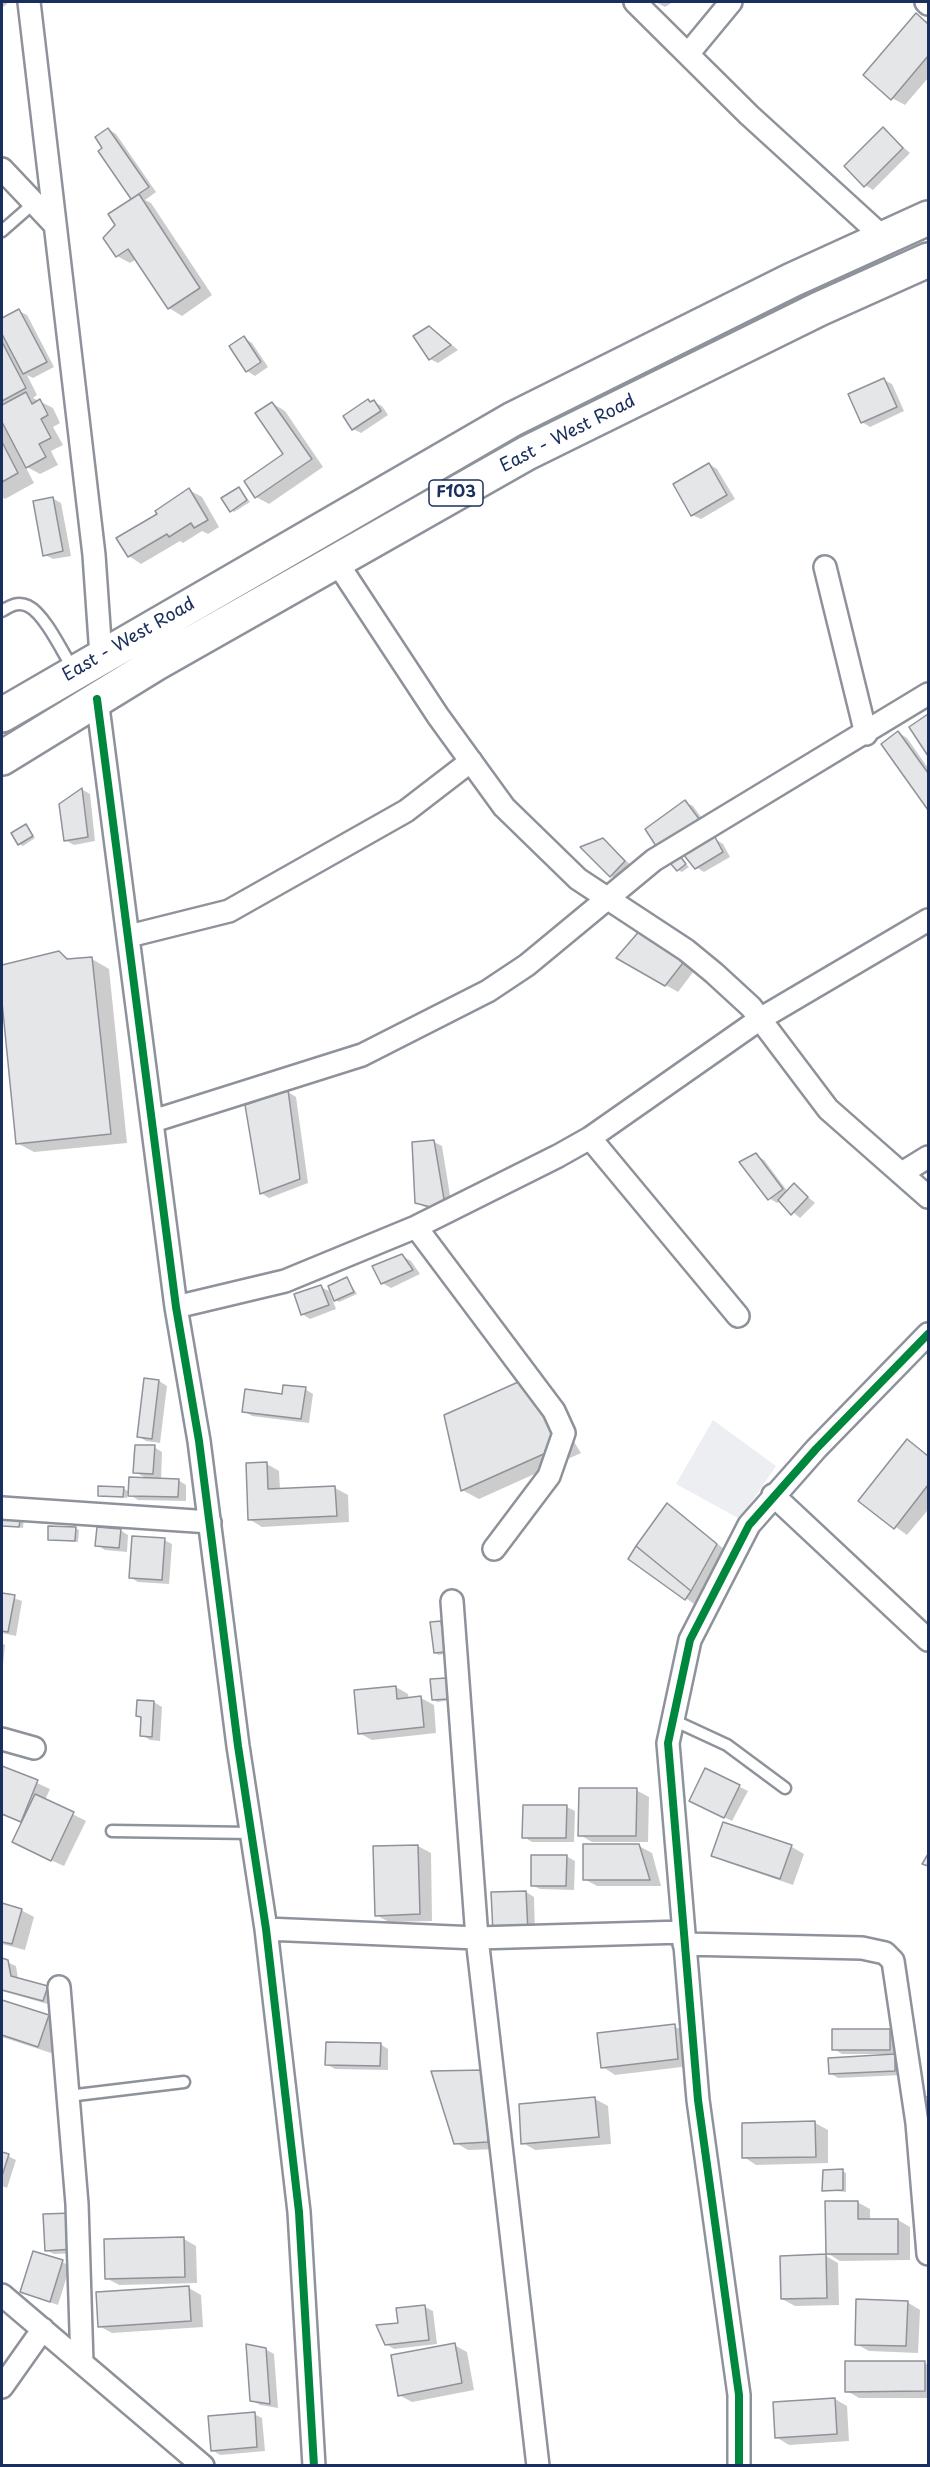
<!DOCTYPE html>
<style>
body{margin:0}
#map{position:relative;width:930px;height:2467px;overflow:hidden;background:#fff;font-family:"Playpen Sans",sans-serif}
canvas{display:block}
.frame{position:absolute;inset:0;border:3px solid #1b2f5e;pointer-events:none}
</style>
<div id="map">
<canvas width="930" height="2467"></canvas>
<div class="frame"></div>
</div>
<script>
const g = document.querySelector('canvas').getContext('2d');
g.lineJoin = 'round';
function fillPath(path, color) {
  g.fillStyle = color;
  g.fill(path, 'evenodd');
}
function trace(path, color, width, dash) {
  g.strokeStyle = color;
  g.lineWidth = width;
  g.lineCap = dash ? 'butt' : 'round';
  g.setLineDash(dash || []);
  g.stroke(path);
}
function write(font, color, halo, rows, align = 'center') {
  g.font = font + ' "Playpen Sans",sans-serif';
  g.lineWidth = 6;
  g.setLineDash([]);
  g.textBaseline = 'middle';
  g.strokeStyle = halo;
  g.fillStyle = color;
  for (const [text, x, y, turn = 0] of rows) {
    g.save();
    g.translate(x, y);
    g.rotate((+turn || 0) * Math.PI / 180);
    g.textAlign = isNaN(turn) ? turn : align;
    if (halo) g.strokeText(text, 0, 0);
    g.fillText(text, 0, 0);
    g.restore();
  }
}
const green = new Path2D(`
 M713 1420 776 1466 740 1519 676 1484Z`);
const shadow = new Path2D(`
 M2 2H9L2 8Z
 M656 2H673L665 7Z
 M916 15 928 22V78L905 105 892 98Z
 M108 129 116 134 156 192 145 200 151 203 212 295 182 316 169 308 137 259 130 263 117 256 105 238 117 226 133 200 100 151 104 148Z
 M883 129 910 153 873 190 865 185Z
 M19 311 27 315 54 367 33 378 27 375 37 395 33 398 53 408 60 423 53 427 63 445 51 451 58 465 40 474 25 466 34 483 5 499 2 497V320Z
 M429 327 437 332 458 350 438 363 430 359Z
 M244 338 252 343 268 367 255 376 247 371Z
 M884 380 892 384 904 411 870 427 862 422Z
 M374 402 382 406 388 415 361 433 353 429Z
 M272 403 285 411 323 467 269 504 256 497 246 482 285 455Z
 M709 464 717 469 735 499 701 519 692 515Z
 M239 488 250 502 234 512 231 510Z
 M189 490 202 497 219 527 208 534 202 531 183 543 180 541 141 564 129 556 159 514Z
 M52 498 61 503 71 556 53 559 45 555Z
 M928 716V753L911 728Z
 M899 733 907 738 928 768V808L883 745Z
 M83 790 90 794 95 841 74 845 65 840 61 805Z
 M685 802 693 806 706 824 668 852Z
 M26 826 35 838 23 846 19 844Z
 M715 839 723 844 730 857 704 872 696 867Z
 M603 840 632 866 619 880 611 876Z
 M680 858 689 867 682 872 678 870Z
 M642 929 697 967 678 992 618 958Z
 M59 953 71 960 92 959 109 969 127 1143 34 1152 17 1143 2 967Z
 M288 1092 296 1097 308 1183 269 1198 261 1193Z
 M434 1142 442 1146 453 1214 425 1207 416 1203Z
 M756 1155 764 1160 788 1192 794 1185 815 1203 800 1218 780 1201 777 1203 769 1198Z
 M402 1256 411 1261 420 1274 391 1288 382 1283Z
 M347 1279 357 1294 339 1302 335 1300Z
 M321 1287 329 1291 336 1309 310 1319 302 1314Z
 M159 1381 167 1386 160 1443 146 1441 138 1436Z
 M305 1389 313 1394 309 1423 252 1416 244 1411Z
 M542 1390 581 1453 479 1499 462 1490Z
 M907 1441 928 1455V1512L927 1511 907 1535 860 1501Z
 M154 1447 162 1452 161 1480H178L186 1485V1501L138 1500 127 1493V1498L100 1495 124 1489 130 1492 148 1479 135 1472Z
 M267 1464 279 1471 280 1490 335 1488 348 1495 349 1522 262 1527 249 1519Z
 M675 1510 724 1549 694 1604 631 1559Z
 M2 1515 24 1518 23 1528 2 1525Z
 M75 1528 79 1530 78 1542 49 1539Z
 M120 1530 128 1535 127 1552 105 1550 97 1545Z
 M164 1540 172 1544 169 1584 138 1582 130 1577Z
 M2 1594 22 1601 16 1636 2 1633Z
 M441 1622 445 1624 448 1653 439 1655 435 1653Z
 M2 1643 5 1645 2 1675Z
 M447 1679 450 1681 452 1700 437 1702 433 1699Z
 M396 1687 408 1694 409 1699 421 1698 434 1705 436 1733 372 1740 359 1733Z
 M139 1701 154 1702 162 1707 160 1741 150 1740 142 1735 143 1718 138 1716Z
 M2 1767 50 1789 45 1800 86 1821 64 1866 26 1849 22 1823 2 1815Z
 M706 1770 748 1791 732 1821 699 1805Z
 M636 1790 649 1797 648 1842H592L580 1835Z
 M567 1807 575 1811 574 1842H532L524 1837Z
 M724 1824 792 1847 804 1854 793 1885 726 1862 713 1855Z
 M418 1846 431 1853 432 1921 389 1922 376 1915 375 1847Z
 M639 1846 652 1853 661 1886H597L584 1879Z
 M566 1856 575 1861 574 1890 540 1889 532 1885Z
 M526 1892 534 1897 535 1936 493 1894Z
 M2 1905 21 1910 34 1917 25 1950 2 1944Z
 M2 1960 16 1966 18 1979 55 1992 51 2005 2 1991Z
 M2 2001 48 2016 61 2023 51 2053 2 2037Z
 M674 2026 687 2033 690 2066 615 2075 603 2067Z
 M890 2030 898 2035V2053L890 2054 902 2061 903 2075 838 2078 830 2073 887 2056 886 2054H842L834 2049V2031Z
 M380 2044 388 2049V2070L335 2069 326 2064Z
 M485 2071 500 2149 468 2150 456 2143Z
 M595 2099 608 2106 611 2144 535 2150 523 2143Z
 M815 2123 828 2130V2163L756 2165 744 2157Z
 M2 2153 16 2160 7 2188 2 2186Z
 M842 2171 846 2173V2192L824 2190Z
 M857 2202 870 2209V2220H898L910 2227V2260L840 2261 827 2253Z
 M45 2216 81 2253 54 2254 46 2250Z
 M184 2239 196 2246 197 2283 119 2285 106 2278Z
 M826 2256 838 2263 839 2305 795 2306 782 2299Z
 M62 2262 70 2266 58 2305 22 2292Z
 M189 2288 201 2295 203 2327 112 2333 99 2326Z
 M907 2302 920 2310 918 2353 869 2351 856 2344Z
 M425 2307 433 2311 437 2344 394 2349 386 2344 399 2324Z
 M454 2345 467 2352 474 2390 412 2402 399 2395Z
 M265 2349 274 2354 278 2408 260 2405 252 2400Z
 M924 2362 928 2365V2398H859L847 2391Z
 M835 2399 847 2406 849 2441 789 2445 776 2437Z
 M254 2414 262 2418 265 2451 220 2455 212 2450Z`);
const building = new Path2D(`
 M916 13 928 24V56L891 100 863 75Z
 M883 127 903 148 864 187 844 166Z
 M108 128 149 187 131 199 98 151 102 148 95 137Z
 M139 194 200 288 168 309 128 249 116 257 103 238 115 225 108 214Z
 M19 309 47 362 23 374 2 334V318Z
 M429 326 451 345 429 360 413 336Z
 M244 336 261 362 246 372 229 346Z
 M2 342 26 388 2 401Z
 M884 378 897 407 861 423 848 394Z
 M26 392 32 404 40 399 48 415 41 419 51 438 39 444 46 457 26 468 2 422V405Z
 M368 399 370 402 374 400 381 411 352 430 343 416Z
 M272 402 312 459 255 498 244 481 283 454 255 413Z
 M2 442 18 473 2 482Z
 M709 463 727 495 691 516 673 484Z
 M239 487 247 500 230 512 221 498Z
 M189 488 208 520 194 528 191 523 169 537 167 534 128 557 116 538 157 514 155 511Z
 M53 497 63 551 43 556 33 501Z
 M928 714V756L909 727Z
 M898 731 928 773V810L881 744Z
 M82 788 88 837 64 841 59 804Z
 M685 800 699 819 658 849 645 829Z
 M26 824 33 836 18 845 11 833Z
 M715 837 723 852 695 869 683 854Z
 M603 838 625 861 610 877 580 847Z
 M680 856 686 864 677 871 670 863Z
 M642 928 686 959 665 986 616 958Z
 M59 951 67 959 92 957 111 1134 16 1144 2 1002V965Z
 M288 1090 300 1179 260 1194 245 1105Z
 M434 1140 446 1211 415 1203 412 1142Z
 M756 1153 783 1189 768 1200 739 1162Z
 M794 1183 808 1197 791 1215 778 1200Z
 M402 1254 413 1270 381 1284 372 1266Z
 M347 1277 354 1292 334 1301 328 1286Z
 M321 1285 329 1305 301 1315 294 1294Z
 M144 1378 159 1380 152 1439 137 1437Z
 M525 1379 566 1444 461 1491 444 1415Z
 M283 1385 306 1387 301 1419 242 1412 245 1389 282 1394Z
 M907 1439 928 1456V1485L894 1529 858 1501Z
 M135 1445H155L153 1474 133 1473Z
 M267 1462 268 1489 335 1486 337 1516 248 1520 246 1463Z
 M129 1477 179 1479 178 1497 128 1496Z
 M98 1486 124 1487 123 1497 98 1496Z
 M667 1503 717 1544 691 1591 636 1546Z
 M2 1513 21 1515 19 1527 2 1526Z
 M48 1526 76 1527 75 1541 48 1540Z
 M97 1527 121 1529 119 1548 95 1546Z
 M132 1536 165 1538 162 1580 129 1578Z
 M636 1546 691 1591 685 1600 628 1559Z
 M2 1593 15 1595 8 1632 2 1631Z
 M441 1621 445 1652 434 1653 430 1622Z
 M447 1678 449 1699 432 1700 430 1679Z
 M396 1686 397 1699 421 1696 424 1727 358 1734 354 1690Z
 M137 1700 154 1701 152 1737 140 1736 141 1717 136 1716Z
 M2 1766 38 1780 21 1822 2 1814Z
 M705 1768 740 1785 724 1818 689 1801Z
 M579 1788H637L636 1836H578Z
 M35 1794 74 1812 51 1861 12 1842Z
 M523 1805H567L566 1838H522Z
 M723 1822 792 1845 780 1879 711 1856Z
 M583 1844H639L650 1880H583Z
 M418 1845 420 1914 375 1916 373 1846Z
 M928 1854V1866L922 1864Z
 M531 1855H567L566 1886H531Z
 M526 1891 528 1932 493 1933 491 1892Z
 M2 1903 22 1909 12 1944 2 1942Z
 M2 1958 8 1960 11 1976 48 1986 43 2001 2 1990Z
 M2 2000 49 2015 38 2047 2 2035Z
 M675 2024 678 2059 601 2068 597 2033Z
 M832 2029H890V2050H832Z
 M326 2042 381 2043 380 2066 325 2065Z
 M895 2054V2071L829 2074 828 2058Z
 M485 2070 488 2142 454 2144 431 2071Z
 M595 2097 599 2137 521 2144 519 2104Z
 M923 2097H928V2119H923Z
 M815 2121 816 2157 742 2158V2123Z
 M2 2152 9 2154 2 2176Z
 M843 2169V2190L822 2191 823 2170Z
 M825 2201H858V2219H898V2254H826Z
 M72 2213 73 2249 45 2251 43 2214Z
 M184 2237 185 2277 105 2279 104 2239Z
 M33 2251 63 2260 50 2302 20 2292Z
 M826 2254 827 2298 781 2299 780 2256Z
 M189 2286 191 2321 98 2327 96 2292Z
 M856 2299 908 2301 906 2346 855 2345Z
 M425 2305 429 2340 385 2345 376 2325 398 2323 396 2308Z
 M455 2343 462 2383 398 2396 391 2355Z
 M246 2344 266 2348 270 2404 250 2401Z
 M845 2361H925V2391L845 2392Z
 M835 2398 837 2434 775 2438 773 2402Z
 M255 2412 257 2447 211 2451 208 2416Z`);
const service = new Path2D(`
 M2 231 34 203
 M2 611C10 606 18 601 28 606 45 614 64 655 74 671
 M673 1720 727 1745 785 1788
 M112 1831 252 1833
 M68 2096 184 2082`);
const minor = new Path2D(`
 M29 2 94 555 101 656
 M635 2 749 115 885 239
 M926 2 928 4
 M688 54 731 2
 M2 169 55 225
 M336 561 438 716 504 807 578 879 686 950 714 973 751 1007 828 1109 928 1197
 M825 567 866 734
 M97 699 176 1307 199 1441 238 1746 266 1929 299 2212 314 2466
 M129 936 229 911 406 811 471 761
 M153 1121 362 1055 488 991 527 965 654 860 928 694
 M590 1138 738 1316
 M902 1173 928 1157
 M416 1227 554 1411 564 1433 549 1476 494 1549
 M176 1307 285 1281 416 1227 558 1156 590 1138 760 1019 928 920
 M773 1495 928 1640
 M2 1508 210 1522
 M452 1601 477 1938 538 2466
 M2 1739 34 1748
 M266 1929 477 1938 683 1932
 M684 1944 862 1948 885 1953 893 1961 917 2123 928 2254
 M59 1987 77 2204 82 2363
 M2 2295 203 2466
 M2 2387 43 2329
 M739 2466V2395L698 2100 668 1743 690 1640 749 1525 816 1449 928 1334`);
const primary = new Path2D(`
 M2 715 513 419 792 280 928 218
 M2 758 155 664 527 453 819 309 928 260`);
const cycleway = new Path2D(`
 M97 699 176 1307 199 1441 238 1746 266 1929 299 2212 314 2466
 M739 2466V2395L698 2100 668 1743 690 1640 749 1525 816 1449 928 1334`);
const shields = [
 [456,493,54]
];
const shieldNames = [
 ["F103",456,493]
];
const streetNames = [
 ["East - West Road",568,434,-27],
 ["East - West Road",129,640,-30]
];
fillPath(green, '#edeef2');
fillPath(shadow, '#0003');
fillPath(building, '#e5e6e8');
trace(building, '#8e929a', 1.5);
trace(service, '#8e929a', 15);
trace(minor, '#8e929a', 26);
trace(primary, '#8e929a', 38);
trace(service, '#fff', 10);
trace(minor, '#fff', 21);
trace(primary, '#fff', 33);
trace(cycleway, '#00873e', 8);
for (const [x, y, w] of shields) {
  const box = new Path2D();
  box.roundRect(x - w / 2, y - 13, w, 26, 4.5);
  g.fillStyle = '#fff';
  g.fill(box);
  trace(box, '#1b2f5e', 1.5);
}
write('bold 16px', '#1b2f5e', null, shieldNames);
write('18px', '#1b2f5e', '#fff', streetNames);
</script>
